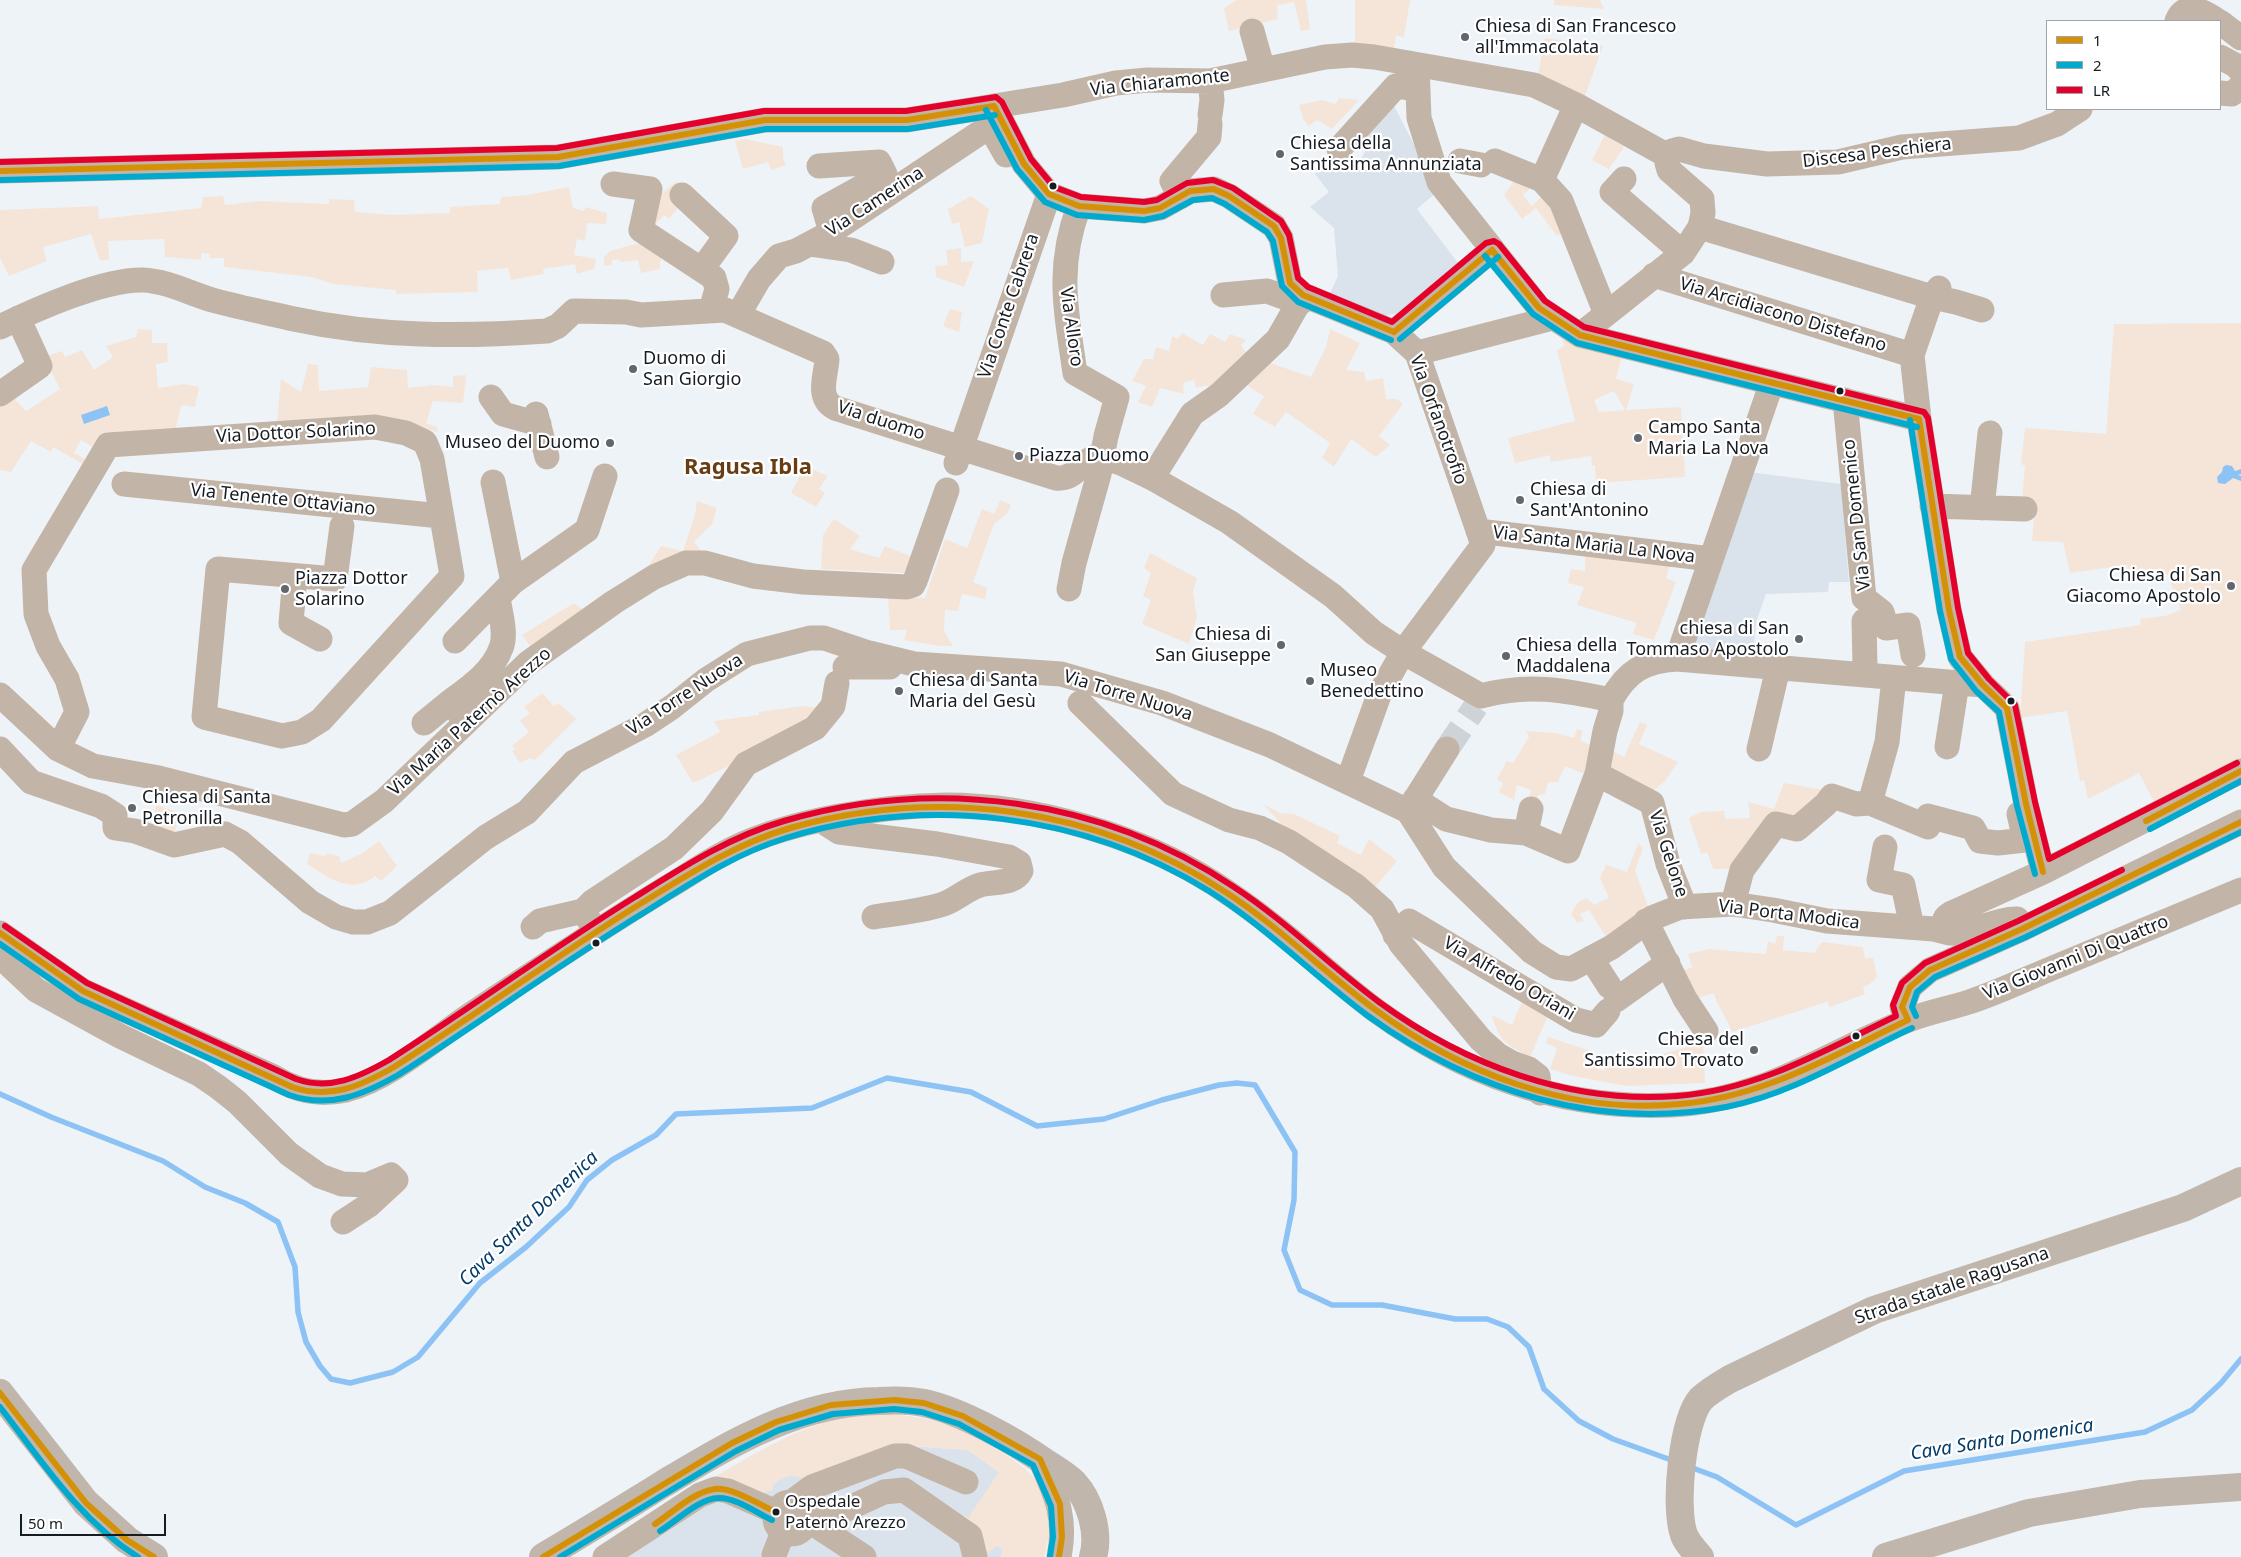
<!DOCTYPE html>
<meta charset="utf-8">
<style>
body{margin:0}
#map{position:relative;width:2241px;height:1557px;overflow:hidden;background:#eef3f8;font-family:"Noto Sans",sans-serif}
canvas{display:block}
.legend{position:absolute;left:2046px;top:20px;width:175px;height:90px;box-sizing:border-box;background:#fff;border:1px solid #a2a4a7;margin:0;padding:6px 9px;list-style:none;font-size:15px;color:#161c22}
.legend li{display:flex;align-items:center;gap:10px;height:25px}
.legend b{width:25px;border:1px solid #a2a4a7}
.scale{position:absolute;left:20px;top:1514px;width:146px;height:22px;box-sizing:border-box;border:2px solid #161c22;border-top:0;padding-left:6px;font-size:15px;line-height:18px;white-space:nowrap;color:#161c22;-webkit-text-stroke:4px #fff;paint-order:stroke}
</style>
<div id="map">
<canvas width="2241" height="1557"></canvas>
<ul class="legend">
<li><b style="height:6px;background:#d59105"></b>1</li>
<li><b style="height:6px;background:#00a9ce"></b>2</li>
<li><b style="height:6px;background:#e4002b"></b>LR</li>
</ul>
<div class="scale">50 m</div>
</div>
<script>
const g = document.querySelector('canvas').getContext('2d');
g.lineJoin = 'round';
function fillPath(path, color) {
  g.fillStyle = color;
  g.fill(path, 'evenodd');
}
function trace(path, color, width, dash) {
  g.strokeStyle = color;
  g.lineWidth = width;
  g.lineCap = dash ? 'butt' : 'round';
  g.setLineDash(dash || []);
  g.stroke(path);
}
function write(font, color, halo, rows, align = 'center') {
  g.font = font + ' "Noto Sans",sans-serif';
  g.lineWidth = 4.5;
  g.setLineDash([]);
  g.textBaseline = 'middle';
  g.strokeStyle = halo;
  g.fillStyle = color;
  for (const [text, x, y, turn = 0] of rows) {
    g.save();
    g.translate(x, y);
    g.rotate((+turn || 0) * Math.PI / 180);
    g.textAlign = isNaN(turn) ? turn : align;
    if (halo) g.strokeText(text, 0, 0);
    g.fillText(text, 0, 0);
    g.restore();
  }
}
const built = new Path2D(`
 M1390 98 1438 191 1417 209 1458 263 1396 314 1378 316 1330 293 1338 276 1334 228 1310 207 1329 192 1315 174 1343 153 1356 169 1371 140 1363 129Z
 M1749 472 1841 484 1849 582H1829L1828 592 1766 594 1756 622 1753 654 1701 651 1694 641Z
 M900 1445 968 1450 999 1472 1006 1537 1001 1557H628L705 1501 773 1484 783 1477Z`);
const green = new Path2D(`
 M1237 0H1306L1310 29 1301 31 1294 2 1277 5 1278 19 1229 31 1224 8Z
 M1355 0H1410L1404 37 1396 36 1393 53 1355 46Z
 M1554 0H1600L1604 9 1554 5Z
 M1545 38 1603 46 1585 96 1538 75Z
 M1339 98 1359 100 1332 129 1317 120 1309 126 1303 119 1299 105 1322 100 1336 104Z
 M1605 135 1624 147 1609 169 1592 160Z
 M745 139 783 147V158L786 165 771 170 768 162 743 169 735 141Z
 M1515 174 1536 183 1523 195 1532 206 1546 192 1571 230 1557 236 1536 208 1522 219 1504 195 1512 184Z
 M675 182 683 191 684 200 669 219 664 215 653 227 658 186 663 193Z
 M569 187 573 208 584 211 586 207 607 213 606 224 587 223 585 241 577 239 574 255 596 259 594 269 577 274 575 264 543 269 544 274 511 280 508 268 477 271 478 292 396 294V290L333 284 312 277 224 267V258H209L210 254 201 253V260L165 257 164 239 108 241 109 259 100 261 91 234 43 247 47 261 9 276 0 258V210L98 206 99 219 201 208 203 197 223 196 225 205 259 201 329 204V199L354 200 355 212 392 215 450 213V207L500 204 501 197 527 195Z
 M971 196 989 209 982 243 965 247 959 222 952 224 948 209Z
 M635 244 646 245 664 252 660 262V269L641 273 638 260 620 262 619 259 612 260 611 265 604 266V257L610 251Z
 M961 248V262L974 261 964 287 936 277 935 266 948 265 946 250Z
 M950 309 962 312 959 332 943 326Z
 M2241 323V759L2155 804 2139 773 2088 799 2084 780 2080 781 2067 711 2020 718 2025 642 2141 625 2140 619 2165 616 2181 610 2167 574 2130 581 2127 565 2070 573 2063 542 2032 541 2035 503 2022 501 2025 466 2021 464 2025 428 2106 434 2114 324Z
 M138 329 152 330V343H167L168 362 156 364 158 388 184 384 199 387 195 407 181 405 176 428 96 449 81 440 74 453 89 461 86 466 53 447 51 452 31 441 11 472 0 470V406L13 397 26 411 60 389 44 357 62 351 65 357 82 350 94 370 113 357 106 346 136 337Z
 M1330 329 1360 343 1346 370 1364 372 1366 381 1383 378 1386 399H1397L1403 404 1379 436 1390 445 1376 457 1351 439 1334 467 1322 458 1330 443 1286 412 1275 427 1253 414 1264 396 1243 383 1262 360 1311 377 1326 347Z
 M1182 333 1203 345 1210 334 1225 342 1230 334 1246 340 1241 345 1251 359 1213 393 1208 385 1196 388 1194 380 1183 383 1184 394 1160 388 1152 407 1138 402 1146 386 1132 381 1144 359H1153L1156 347 1169 351 1172 336 1178 339Z
 M1562 340 1622 355 1616 379 1634 384 1626 410 1681 407 1685 477 1596 483 1595 465 1592 466 1591 456 1550 462 1551 455 1515 463 1508 438 1575 421 1557 350 1564 346ZM1614 391 1625 410 1599 412 1594 400Z
 M308 364 318 365 319 391 368 387 371 367 407 370 408 388 433 385 453 387V376L466 375 463 403 433 401 426 423 437 427 438 432 374 415 277 421 281 379 301 392Z
 M805 466 828 476 819 489 825 493 816 507 791 493Z
 M1000 500 1011 505 1007 514 994 524 973 582 987 588 985 599 962 594 958 611 945 610 944 631 953 646H939L904 640 907 630H890L888 596 925 598 945 539 967 548 982 509 994 514Z
 M697 501 717 508 712 524 694 542 702 552 658 571 649 565 661 546 683 551 695 515Z
 M834 519 860 536 850 549 879 558 885 546 913 557 907 573 821 569 823 535Z
 M1150 553 1197 578 1193 592 1197 617 1189 644 1142 624 1151 600 1143 596 1151 573 1144 568Z
 M1585 554 1670 564 1666 578 1676 582 1654 640 1633 634 1637 623 1577 605 1584 587 1568 583 1571 569 1585 571Z
 M574 603 585 611 533 650 522 635Z
 M542 693 554 706 559 703 576 719 535 760 530 758 520 763 512 751 515 749 512 746 529 732 520 721 530 713 524 707Z
 M802 706 818 708 811 721 776 744 693 783 676 755 720 732 714 721 759 715V712Z
 M1640 722 1647 725 1639 744 1678 762 1665 781 1647 796 1601 770 1605 747 1624 757Z
 M1577 729 1583 731 1580 741 1597 747 1592 777 1565 766 1558 782H1548L1545 794 1538 795 1537 805 1528 801 1531 790 1517 785 1514 800 1499 792 1503 783 1497 779 1507 761 1513 763 1529 737 1526 731 1556 733 1574 738Z
 M1784 783 1831 791 1735 869H1713L1707 852 1701 854 1689 818 1701 812 1724 811 1725 819 1750 818 1748 802 1774 809Z
 M1263 804 1280 813 1294 814 1340 836 1337 843 1361 855 1369 839 1397 861 1372 891 1296 840Z
 M156 805 178 812 174 840 153 825Z
 M379 841 397 866 381 881 375 876C351 896 328 877 307 864L310 853 325 856 326 853 339 856 341 863 363 853Z
 M1638 843 1643 848 1635 871 1649 909 1608 940 1589 910 1580 914 1584 921 1577 923 1571 914 1578 902 1587 898 1594 905 1609 898 1600 878 1606 865 1627 872Z
 M1777 936H1784L1783 950 1814 953 1822 942 1863 947 1865 959 1873 957 1877 977 1870 984 1863 987 1865 994 1830 1007 1827 1002 1732 1032C1727 1018 1718 1008 1714 993L1691 1000 1679 973 1692 967 1688 954 1709 949 1766 954 1768 941 1775 944Z
 M1524 997 1550 1011 1530 1057C1506 1044 1499 1042 1492 1015L1512 1025Z
 M1548 1037 1591 1051 1586 1064 1604 1071 1605 1061H1635L1703 1043 1705 1083 1627 1086 1573 1076 1550 1069 1557 1048 1546 1043Z
 M891 1414C906 1416 922 1417 937 1422 968 1431 1034 1464 1047 1496 1053 1514 1049 1539 1044 1557H1001L1003 1550 997 1546 985 1554 960 1519 964 1515 968 1518 999 1472 968 1450 900 1445 807 1480C793 1474 786 1475 773 1484V1490L763 1493 708 1481C755 1453 801 1424 856 1415 867 1414 879 1415 891 1414Z`);
const water = new Path2D(`
 M107 406 110 415 84 424 81 415Z
 M2226 465 2232 466 2235 471 2241 469V474L2238 475 2241 476V481L2233 478 2225 484 2218 483 2217 477 2222 472 2223 467Z`);
const stream = new Path2D(`
 M0 1094 51 1117 163 1161 205 1187 245 1203 278 1222 295 1267 298 1312 306 1342 320 1366 331 1379 350 1383 393 1372 418 1357 480 1283 526 1247 569 1207 587 1180 612 1160 656 1135 676 1114 812 1108 887 1078 971 1092 1037 1126 1104 1119 1162 1100 1219 1085 1237 1083 1255 1085 1295 1152 1294 1200 1284 1250 1300 1290 1332 1305H1382L1455 1319H1487L1508 1327 1529 1347 1544 1389 1579 1421 1613 1439 1674 1461
 M1690 1467 1717 1477 1796 1525 1904 1471 2145 1432 2192 1410 2221 1383 2241 1359`);
const minorTunnel = new Path2D(`
 M1447 749 1476 706`);
const minor = new Path2D(`
 M2177 21C2185 0 2205 12 2218 21
 M2220 22 2241 38
 M1252 31 1263 70
 M2220 57 2235 65 2241 71
 M1417 65 1419 118 1439 182 1539 308 1580 335 1919 419
 M1210 81 1212 100 1210 115
 M2220 93 2232 94 2241 86
 M1576 105 1542 180 1561 201 1606 314
 M994 106 1024 164 1049 194 1079 206 1144 211 1160 208 1190 191 1214 189 1229 196 1274 226 1281 238 1290 283 1303 295 1394 332 1417 353 1483 545 1403 652 1379 695 1348 781
 M1339 149 1396 86 1418 89
 M1668 156 1672 151 1679 149 1704 156 1767 164 1838 162 1902 147 2019 138 2057 124 2080 109
 M1460 161 1481 165
 M1495 161 1542 180
 M819 166 879 162 885 174
 M0 171 558 157 765 120H907L1063 95 1116 83 1148 80 1210 81 1325 57 1352 55 1374 57 1534 85 1576 105 1668 156
 M1624 179 1612 192 1683 253
 M613 184 650 189 641 230 714 278 717 289 711 310
 M682 195 726 236 702 269
 M1180 197 1172 181 1209 137 1210 124
 M1700 227 1932 297 1956 302 1982 310
 M831 232 824 208 871 182
 M809 244 851 250 882 262
 M1654 275 1912 355
 M1939 288 1932 297 1912 355 1919 419 1949 610 1960 657 1983 685 2007 708 2026 804 2043 872
 M1223 295 1267 291 1300 303
 M738 315 759 279 779 256 796 251 828 234 978 134 986 130 993 132 1006 155
 M0 327C36 309 104 279 143 280 168 281 193 295 216 301 242 308 268 313 294 319 377 337 462 337 547 331L558 326 574 311 626 312 641 315 725 310 823 353 827 359C826 376 816 398 835 408L1056 478C1076 480 1080 461 1097 456L1121 463 1152 478 1229 522 1333 596 1374 633 1403 652 1481 696C1527 683 1565 690 1611 700 1627 671 1644 661 1677 659L1983 685
 M1394 332 1492 250
 M1580 335 1683 253 1700 227 1703 213 1702 199 1669 170 1667 163 1668 156
 M1417 353 1553 318
 M0 394 40 366 18 318
 M491 397 503 414 539 424
 M1845 400 1864 598 1882 612 1884 619 1864 621 1865 665
 M536 414 547 457
 M956 463 1049 194
 M1152 478 1192 414 1219 395 1278 339 1303 295
 M493 482 513 582
 M124 484 441 516
 M1932 506 2025 509
 M1982 508 1990 433
 M1478 531 1711 559
 M295 576 291 623 320 639
 M1069 589 1074 563 1099 474 1106 436 1117 397 1075 373C1066 310 1056 268 1079 206
 M1884 619 1886 628 1908 625 1913 655
 M455 641 513 582 587 530 605 476
 M1677 659 1772 382
 M845 667H890
 M1894 678 1887 742 1870 803 1928 827V816L1973 828 1980 841 1998 843 2025 840 2019 814
 M0 695 58 749 93 766 159 778 344 825 352 824 384 801 528 663 614 602 654 577 686 563H705L753 576 803 582 907 587 913 585 915 581 947 490
 M1080 703 1173 794 1229 820 1260 828 1289 842 1356 886 1382 909 1401 944 1481 1040 1498 1055 1512 1063 1529 1069 1538 1076 1540 1093
 M465 722 451 701C470 687 493 671 501 648 507 634 500 612 498 598
 M424 723 451 701
 M1947 747 1957 683
 M0 749 31 782 101 806 115 815V828L135 831 174 845 225 834 240 842 310 902 336 917 353 922H367L390 913 486 837 527 812 574 762 645 725 672 707 706 680 747 654 810 638H824L869 653 914 664 1061 674 1162 703 1270 745 1408 811 1444 867 1532 952 1556 967 1571 969 1612 947 1652 918 1680 907 1733 904 1773 910 1827 921 1934 929 1950 933
 M58 749 77 712 67 679 48 646 36 614 34 570 108 445 375 427 406 433 425 442 432 459 452 576 321 720 302 732 282 736 204 717 218 569 335 579 342 526
 M1759 749 1778 668
 M1597 774 1652 803 1668 864 1685 907
 M1415 799 1446 819 1491 830 1526 833 1568 851 1597 774 1605 731 1611 711V700
 M1408 811 1447 749
 M822 821 839 832 937 844 1009 857 1019 863 1021 871C1014 885 994 881 980 885 967 889 958 898 946 903 930 910 892 914 874 917
 M1526 833 1531 809
 M1885 847 1879 880 1903 885 1912 927
 M1733 904 1742 870 1776 824 1797 829 1826 804 1832 796 1856 804 1870 803
 M1646 921 1685 999 1706 1031
 M533 927 540 921 583 911
 M2022 929 2017 919C1997 918 1960 938 1948 932 1942 925 1943 918 1950 914L2043 872 2241 771
 M596 931 583 911 592 902 674 848 712 811 746 764 815 728 833 706 837 683
 M0 933 83 991 274 1077C296 1091 319 1096 346 1090 388 1079 431 1042 467 1017 533 973 600 928 668 887 690 874 711 859 734 848 792 820 882 806 946 805 1035 805 1140 836 1215 884 1233 896 1251 908 1268 922 1306 951 1340 984 1378 1012 1466 1076 1563 1110 1672 1105 1763 1101 1826 1053 1906 1021 1927 1012 1948 1009 1969 1002 2000 992 2030 977 2060 965 2120 940 2181 915 2241 890
 M1395 935 1409 921 1576 1020 1596 1025 1608 1011
 M0 956 36 990 120 1036 199 1074 218 1087 237 1102 289 1154 320 1176 342 1184 367 1185 391 1175 396 1180 369 1205 343 1222
 M1591 958 1609 986
 M1616 1000 1668 963
 M1908 1020 1902 1007 1910 987 1930 970 2022 929 2241 822
 M1040 1459C1056 1495 1067 1517 1059 1557
 M793 1501 812 1487 895 1456H906L966 1482
 M775 1518a16 16 0 1 1 32 0a16 16 0 1 1-32 0Z
 M807 1523 814 1524 864 1557
 M814 1524 884 1492 904 1490 970 1536 975 1557
 M774 1555 783 1532
 M605 1557 700 1495 716 1489 728 1491 776 1512`);
const major = new Path2D(`
 M0 1393 86 1503 127 1540 154 1557
 M543 1557C583 1533 623 1509 663 1484 730 1444 798 1402 879 1401 894 1400 910 1400 924 1403 961 1411 1015 1441 1046 1463 1055 1469 1066 1475 1074 1483 1090 1500 1100 1533 1093 1557
 M1700 1557C1694 1550 1687 1543 1684 1535 1674 1508 1682 1421 1701 1399 1709 1391 1720 1385 1730 1379L1874 1310 2183 1208 2241 1181
 M1886 1557 2029 1513 2140 1494 2241 1487`);
const bus1 = new Path2D(`
 M994 106 1024 164 1049 194 1079 206 1144 211 1160 208 1190 191 1214 189 1229 196 1274 226 1281 238 1290 283 1303 295 1394 332
 M0 171 558 157 765 120H907L994 106
 M1492 250 1539 308 1580 335 1919 419
 M1394 332 1492 250
 M1919 419 1949 610 1960 657 1983 685 2007 708 2026 804 2043 872
 M2146 821 2241 771
 M0 933 83 991 292 1087C330 1100 361 1086 394 1067 477 1014 556 956 640 904 689 874 735 844 790 828 939 786 1097 807 1227 893 1279 927 1323 971 1373 1008 1460 1073 1570 1115 1680 1104 1764 1097 1834 1055 1908 1020
 M1908 1020 1902 1007 1910 987 1930 970 2022 929 2241 822
 M0 1393 86 1503 127 1540 154 1557
 M655 1524C673 1512 693 1492 715 1489 732 1487 760 1505 776 1512
 M543 1557 732 1443 776 1422 831 1405 894 1400 924 1403 963 1416 1040 1459 1060 1504 1062 1537 1059 1557`);
const bus2 = new Path2D(`
 M986 110 1017 169 1045 202 1077 215 1144 220 1163 216 1193 200 1212 198 1225 204 1267 232 1273 241 1282 286 1298 302 1391 340
 M0 180 559 166 766 129H908L995 115
 M1485 256 1533 314 1577 343 1917 427
 M1400 339 1498 257
 M1910 420 1940 611 1951 659 1976 691 1999 712 2017 806 2035 874
 M2150 829 2241 781
 M0 944 79 999 289 1095C329 1109 363 1095 398 1075 481 1022 561 963 645 912 691 883 734 854 786 838 927 795 1083 813 1209 891 1266 927 1314 976 1368 1016 1472 1091 1598 1131 1726 1107 1792 1094 1852 1056 1912 1028
 M1916 1016 1912 1007 1917 992 1935 977 2026 937 2241 832
 M0 1407C41 1460 80 1521 138 1557
 M660 1531C675 1522 700 1498 718 1498 735 1497 757 1513 772 1520
 M560 1557 736 1451 779 1430 833 1414 894 1409 922 1412 959 1424 1033 1465 1051 1506 1053 1537 1050 1556`);
const bus3 = new Path2D(`
 M0 162 557 148 764 111H906L996 97 1002 102 1031 159 1054 187 1081 197 1144 202 1157 200 1187 183 1213 180 1233 188 1281 221 1289 235 1298 278 1308 287 1392 322 1486 243 1494 241 1499 244 1545 301 1584 327 1924 412 1928 418 1958 608 1968 653 1989 679 2015 705 2035 802 2049 859 2237 763
 M5 926 87 983 296 1079C330 1091 359 1077 389 1060 472 1007 551 949 635 897 683 867 729 837 784 821 936 776 1102 798 1234 887 1286 921 1329 965 1379 1002 1465 1065 1570 1104 1677 1096 1758 1090 1825 1050 1896 1016L1893 1005 1902 983 1925 963 2018 921 2122 870`);
const markers = [
 [1465,37,5,"#62676d"],
 [1280,154,5,"#62676d"],
 [1053,186,4.5,"#161c22"],
 [633,369,5,"#62676d"],
 [1840,391,4.5,"#161c22"],
 [1638,438,5,"#62676d"],
 [610,443,5,"#62676d"],
 [1019,456,5,"#62676d"],
 [1520,500,5,"#62676d"],
 [2231,586,5,"#62676d"],
 [285,589,5,"#62676d"],
 [1799,639,5,"#62676d"],
 [1281,645,5,"#62676d"],
 [1506,656,5,"#62676d"],
 [1310,681,5,"#62676d"],
 [899,691,5,"#62676d"],
 [2011,701,4.5,"#161c22"],
 [132,808,5,"#62676d"],
 [596,943,4.5,"#161c22"],
 [1856,1036,4.5,"#161c22"],
 [1754,1050,5,"#62676d"],
 [776,1512,4.5,"#161c22"]
];
const busNames = [
 ["Ospedale",785,1502],
 ["Paternò Arezzo",785,1523]
];
const poiNames = [
 ["Chiesa di San Francesco",1475,27],
 ["all'Immacolata",1475,48],
 ["Chiesa della",1290,144],
 ["Santissima Annunziata",1290,165],
 ["Duomo di",643,359],
 ["San Giorgio",643,380],
 ["Campo Santa",1648,428],
 ["Maria La Nova",1648,449],
 ["Museo del Duomo",600,443,"right"],
 ["Piazza Duomo",1029,456],
 ["Chiesa di",1530,490],
 ["Sant'Antonino",1530,511],
 ["Chiesa di San",2221,576,"right"],
 ["Giacomo Apostolo",2221,597,"right"],
 ["Piazza Dottor",295,579],
 ["Solarino",295,600],
 ["chiesa di San",1789,629,"right"],
 ["Tommaso Apostolo",1789,650,"right"],
 ["Chiesa di",1271,635,"right"],
 ["San Giuseppe",1271,656,"right"],
 ["Chiesa della",1516,646],
 ["Maddalena",1516,667],
 ["Museo",1320,671],
 ["Benedettino",1320,692],
 ["Chiesa di Santa",909,681],
 ["Maria del Gesù",909,702],
 ["Chiesa di Santa",142,798],
 ["Petronilla",142,819],
 ["Chiesa del",1744,1040,"right"],
 ["Santissimo Trovato",1744,1061,"right"]
];
const streetNames = [
 ["Via Chiaramonte",1160,83,-6],
 ["Discesa Peschiera",1877,153,-7],
 ["Via Camerina",875,202,-33],
 ["Via Conte Cabrera",1009,306,-71],
 ["Via Arcidiacono Distefano",1783,315,17],
 ["Via Alloro",1071,327,82],
 ["Via Orfanotrofio",1438,420,70],
 ["Via duomo",881,421,18],
 ["Via Dottor Solarino",296,433,-3],
 ["Via Tenente Ottaviano",283,500,6],
 ["Via San Domenico",1857,515,-96],
 ["Via Santa Maria La Nova",1594,545,7],
 ["Via Torre Nuova",685,695,-33],
 ["Via Torre Nuova",1128,696,17],
 ["Via Maria Paternò Arezzo",470,722,-42],
 ["Via Gelone",1668,854,72],
 ["Via Porta Modica",1789,915,7],
 ["Via Giovanni Di Quattro",2076,958,-22],
 ["Via Alfredo Oriani",1509,979,30],
 ["Strada statale Ragusana",1952,1286,-19]
];
const waterNames = [
 ["Cava Santa Domenica",529,1219,-44],
 ["Cava Santa Domenica",2002,1440,-9]
];
const districtNames = [
 ["Ragusa Ibla",748,468]
];
fillPath(built, '#dae3ec');
fillPath(green, '#f5e5d8');
fillPath(water, '#8dc2f5');
trace(stream, '#8dc2f5', 5.5);
trace(minorTunnel, '#ced3d8', 25, [25, 12]);
trace(minor, '#c3b4a8', 25);
trace(major, '#c0b6ab', 28);
trace(bus1, '#d59105', 6);
trace(bus2, '#00a9ce', 6);
trace(bus3, '#e4002b', 6);
for (const [x, y, r, color] of markers) {
  const dot = new Path2D();
  dot.arc(x, y, r, 0, 2 * Math.PI);
  g.fillStyle = color;
  g.fill(dot);
  trace(dot, '#fff', 2);
}
write('17px', '#161c22', '#fff', busNames, 'left');
write('18px', '#161c22', '#fff', poiNames, 'left');
write('18px', '#161c22', '#fff', streetNames);
write('italic 19px', '#043d6a', '#fff', waterNames);
write('bold 22px', '#673d13', '#fff', districtNames);
</script>
